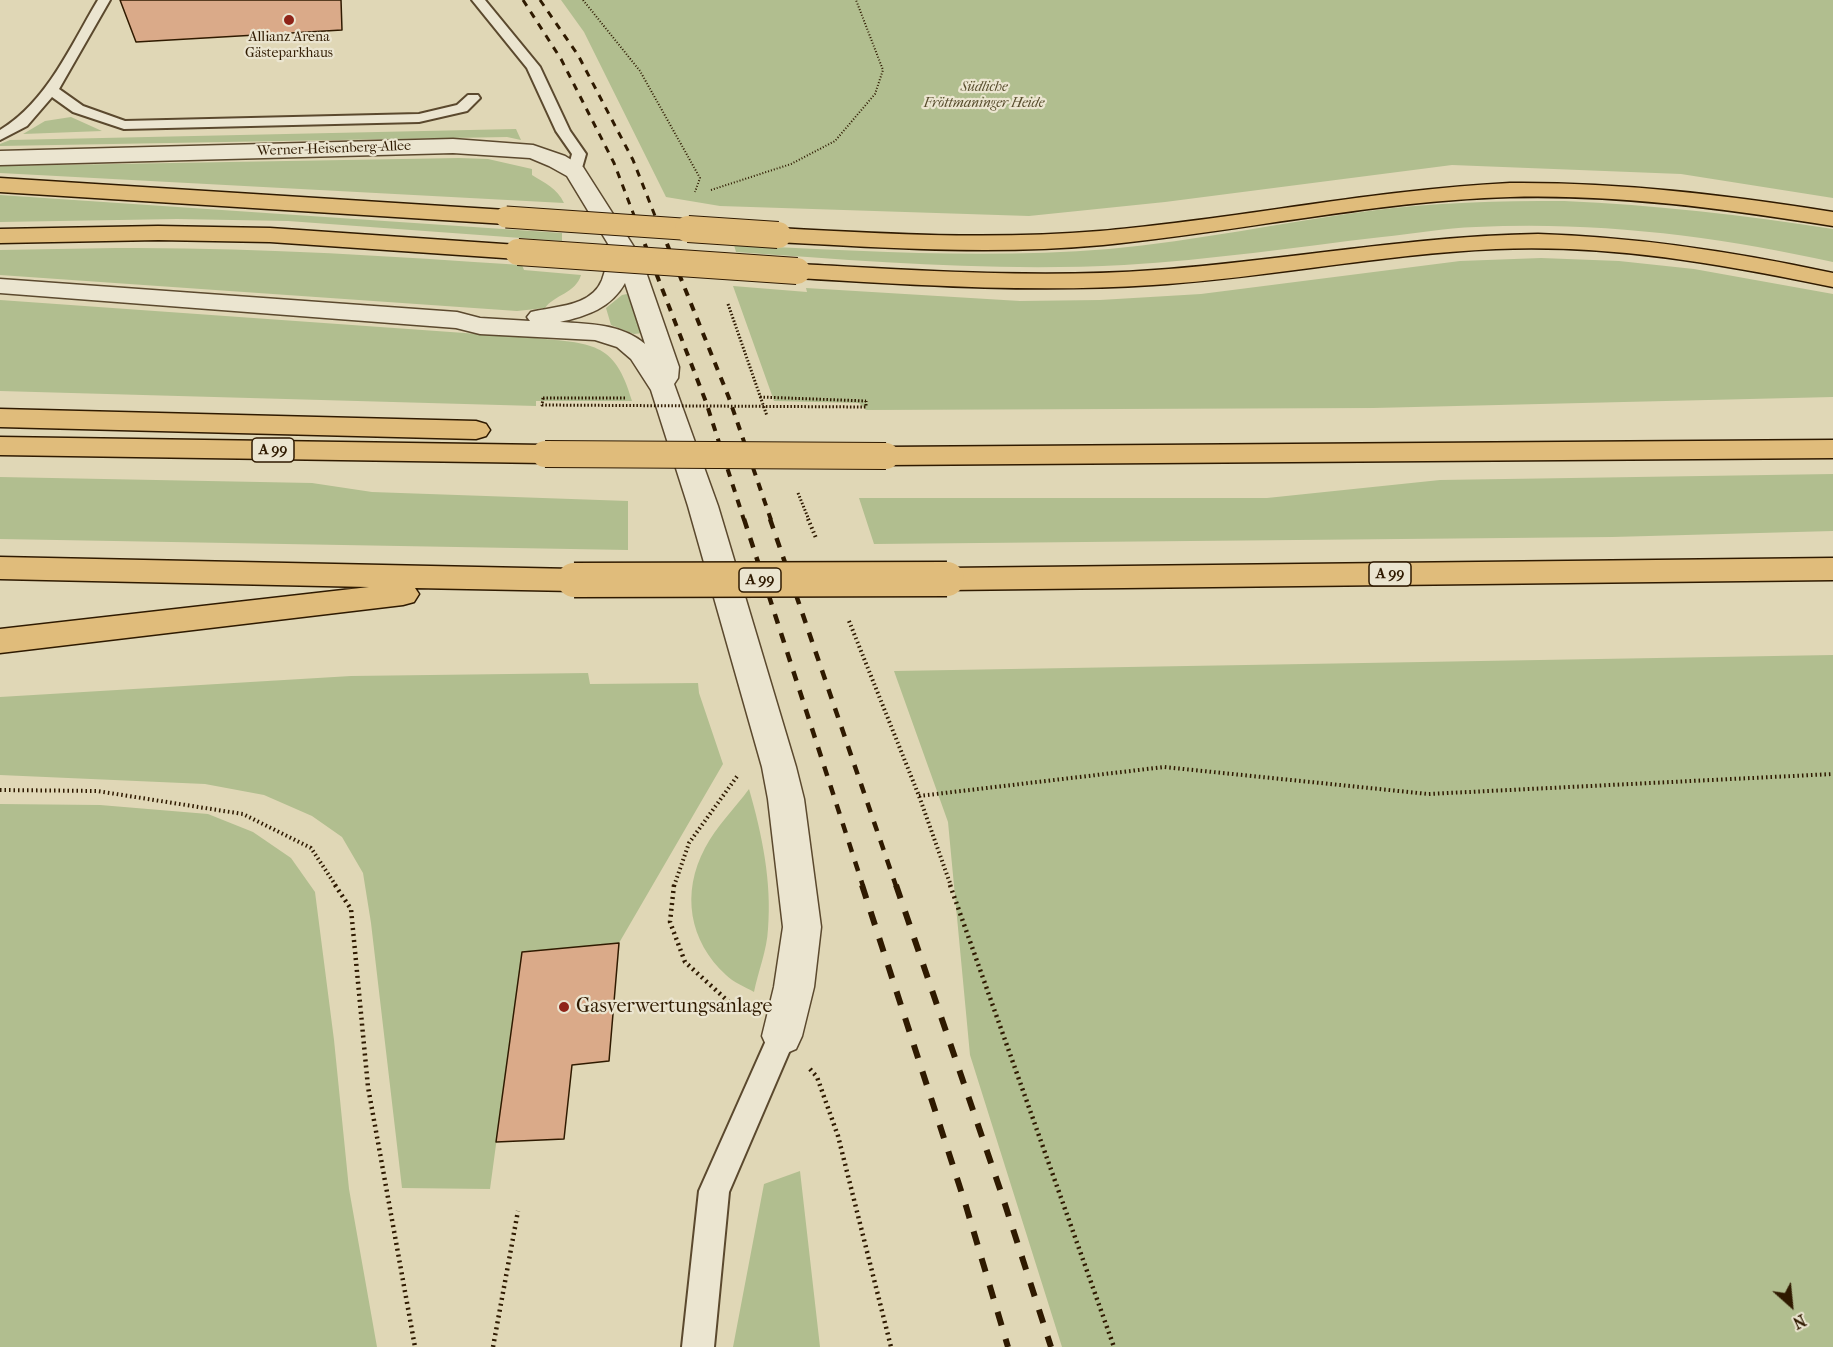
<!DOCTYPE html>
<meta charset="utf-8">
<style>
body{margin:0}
#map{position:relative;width:1833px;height:1347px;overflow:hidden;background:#e0d7b6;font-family:"IM FELL French Canon",serif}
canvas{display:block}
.north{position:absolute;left:1761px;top:1275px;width:60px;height:60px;-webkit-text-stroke:4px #ebe5d0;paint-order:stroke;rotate:153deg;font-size:16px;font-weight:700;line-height:24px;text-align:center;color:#2f1a00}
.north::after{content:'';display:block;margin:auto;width:21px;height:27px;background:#2f1a00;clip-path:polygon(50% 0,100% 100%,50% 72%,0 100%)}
</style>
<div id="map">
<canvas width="1833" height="1347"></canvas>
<div class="north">N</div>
</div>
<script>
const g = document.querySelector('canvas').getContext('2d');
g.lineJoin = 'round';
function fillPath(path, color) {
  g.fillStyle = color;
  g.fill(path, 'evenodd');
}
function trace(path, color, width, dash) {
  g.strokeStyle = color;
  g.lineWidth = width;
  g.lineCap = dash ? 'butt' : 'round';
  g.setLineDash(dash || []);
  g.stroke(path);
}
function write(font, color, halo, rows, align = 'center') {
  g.font = font + ' "IM FELL French Canon",serif';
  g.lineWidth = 4.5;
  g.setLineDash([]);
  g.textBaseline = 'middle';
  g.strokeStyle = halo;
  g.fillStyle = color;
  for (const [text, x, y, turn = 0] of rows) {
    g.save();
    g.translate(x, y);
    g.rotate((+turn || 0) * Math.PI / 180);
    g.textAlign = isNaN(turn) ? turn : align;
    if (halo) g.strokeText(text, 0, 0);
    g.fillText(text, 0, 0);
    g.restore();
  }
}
const green = new Path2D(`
 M561 0H1833V198L1681 174 1452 165 1165 202 1029 216 720 206 666 197 584 32Z
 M71 117 102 131 23 134 45 121Z
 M516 129 521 140 507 137 0 146V144L10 140Z
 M459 158 488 159 532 169V175C545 183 557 188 564 203L0 173V166Z
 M0 195 562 233V241L288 221 177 219 0 222Z
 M1564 201C1655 205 1743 215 1833 229V262C1716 236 1596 221 1476 227 1445 228 1413 234 1382 237 1296 247 1210 260 1124 265 994 272 865 261 736 252L734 245C859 251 984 259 1109 249 1197 241 1283 222 1369 211 1434 202 1499 201 1564 201Z
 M116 248C252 247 387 256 522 265L524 270 581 275C576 293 554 295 545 308L517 311 0 275V250Z
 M1541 258 1619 261 1694 269 1833 294V397L1373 408 866 410 859 403 774 401 733 286 807 292 806 288 1020 301 1100 300 1201 294 1460 261Z
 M627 294 643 333 634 334 611 325 606 308 622 295Z
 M0 300 535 338C590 344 615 340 632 401H536V406L0 391Z
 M1833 474V531L1612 537 874 544 859 498H1267L1440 480Z
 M0 477 312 483 372 492 628 501V550L0 539Z
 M1833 655V1347H1062L970 1055 948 822 894 671Z
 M588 673 590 684 698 683 699 693 723 764 619 943 522 952 490 1189 402 1188 371 923 363 873 342 837 312 816 264 795 205 784 0 775V697L351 676Z
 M749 789C762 834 772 882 768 929 767 950 758 972 754 992 745 987 733 982 726 975 689 941 681 893 705 848 716 827 735 808 749 789Z
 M0 804 100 805 208 814 253 832 291 858 315 892 334 1040 349 1189 377 1347H0Z
 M800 1171 820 1347H733L764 1184Z`);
const building = new Path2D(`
 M120 0H341L342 30 136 42Z
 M619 943 609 1061 572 1065 564 1139 496 1142 522 952Z`);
const pathFar3 = new Path2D(`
 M583 0 640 71 700 178 695 192
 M711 190 791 164 835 141 875 94 883 70 856 0`);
const pathFar2 = new Path2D(`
 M728 304 767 416
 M760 397 866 401
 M543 398H627
 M798 493 809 520`);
const pathFar1 = new Path2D(`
 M808 519 816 538
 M849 621 919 796 951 886
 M0 790 97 791 243 814 311 848 336 886
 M919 796 1164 767 1428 794 1833 774
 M674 886 689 843 738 775`);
const path = new Path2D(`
 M335 885 351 909 368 1087 415 1347
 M674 885 670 922 685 962 741 1013
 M950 885 1114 1347
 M810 1069 817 1077 838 1136 891 1347
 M493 1347 518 1211`);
const service = new Path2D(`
 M98 0H110L59 89 83 106 125 121 419 114 457 105 468 95H478L480 98 467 111 419 122 124 129 73 112 52 97 27 126 0 140V130C47 102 71 45 98 0Z
 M472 0H485L540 67 570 131 586 154 580 175 575 177 567 172 572 154 556 131 527 68Z
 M782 1023 792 1027 796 1036 729 1192 714 1347H682L699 1191 772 1027Z`);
const minor = new Path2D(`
 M453 139 533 145 565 156 583 167 634 247 646 272 679 367 678 378 674 384 718 506 796 767 804 799 821 927 814 987 802 1036 796 1049 782 1055 768 1049 762 1036 774 987 783 927 768 799 762 767 688 506 651 390 631 359 617 347 595 340 480 334 456 328 0 293V279L457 312 480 318 530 321 527 317 531 312C555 306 591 307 602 280 606 269 608 258 610 247L567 176 549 166 530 158 453 153 0 165V151ZM625 283 645 344C622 324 590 324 560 322 587 316 611 308 625 283Z`);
const motorway = new Path2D(`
 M0 178 506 210 514 212 518 217 514 222 506 224 0 192Z
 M1510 183C1619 182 1726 195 1833 212V226C1726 209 1618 194 1510 197 1373 201 1239 232 1103 245 995 255 886 248 778 242L770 240 766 235 770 230 778 228C885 234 993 240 1100 231 1237 219 1372 190 1510 183Z
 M158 226 270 228 518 245 526 247 530 252 526 257 518 259 270 242 158 240 0 243V229Z
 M1538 234C1638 237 1735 252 1833 273V287C1722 264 1610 244 1496 249 1381 254 1267 278 1153 285 1034 293 915 285 797 278L788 276 785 271 788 266 797 264C916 270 1036 279 1155 270 1283 261 1410 236 1538 234Z
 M0 409 476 421 486 424 490 430 486 436 476 439 0 427Z
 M0 437 545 445 555 448 559 454 555 460 545 463 0 455Z
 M1833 440V458L886 465 876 463 872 456 876 449 886 447Z
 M0 557 574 569 585 572 590 580 585 588 574 591 415 588 419 594 414 602 403 605 0 653V629L369 587 0 579Z
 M1833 558V580L947 590 936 587 932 579 936 571 947 568Z`);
const railFar3 = new Path2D(`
 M523 0 561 59 614 163 640 231
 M540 0 578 55 633 160 661 231`);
const railFar2 = new Path2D(`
 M639 229 706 402 744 520
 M661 229 729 398 771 520`);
const railFar1 = new Path2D(`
 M744 519 863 886
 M770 519 896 886`);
const rail = new Path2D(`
 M862 885 966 1206 1008 1347
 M896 885 1002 1195 1051 1347`);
const pathBridge = new Path2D(`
 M543 398 542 405 866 407V401`);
const motorwayBridgeFar2 = new Path2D(`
 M506 217 711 231`);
const motorwayBridgeFar1 = new Path2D(`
 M688 229 778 235
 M518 252 797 271
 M545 454 886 456`);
const motorwayBridge = new Path2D(`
 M574 580 947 579`);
const markers = [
 [289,20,6,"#8f2418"],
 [564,1007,6,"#8f2418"]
];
const farPoinames = [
 ["Allianz Arena",289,38],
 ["Gästeparkhaus",289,54]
];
const farParknames = [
 ["Südliche",984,88],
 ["Fröttmaninger Heide",984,104]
];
const farStreetnames = [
 ["Werner-Heisenberg-Allee",334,149,-2]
];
const shields = [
 [273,450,42],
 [1390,574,42],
 [760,580,42]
];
const shieldNames = [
 ["A 99",273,450],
 ["A 99",1390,574],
 ["A 99",760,580]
];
const nearPoinames = [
 ["Gasverwertungsanlage",576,1007]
];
fillPath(green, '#b1be8f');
fillPath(building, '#daaa89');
trace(building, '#2f1a00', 1.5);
trace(service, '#5b492e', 4);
trace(minor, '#5b492e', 3);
trace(motorway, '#2f1a00', 3);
trace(pathFar3, '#2f1a00', 2, [1, 2]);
trace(pathFar2, '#2f1a00', 3, [1.5, 2]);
trace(pathFar1, '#2f1a00', 4, [1.5, 3]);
trace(path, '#2f1a00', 4.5, [2, 4]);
fillPath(service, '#ebe5d0');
fillPath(minor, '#ebe5d0');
fillPath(motorway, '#e0bc7b');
trace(railFar3, '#2f1a00', 3, [7, 7]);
trace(railFar2, '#2f1a00', 4, [8, 8]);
trace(railFar1, '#2f1a00', 4.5, [10, 10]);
trace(rail, '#2f1a00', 6, [14, 14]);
trace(motorwayBridgeFar2, '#2f1a00', 23, []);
trace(motorwayBridgeFar1, '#2f1a00', 28, []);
trace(motorwayBridge, '#2f1a00', 37, []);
trace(pathBridge, '#2f1a00', 3, [1.5, 2]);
trace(motorwayBridgeFar2, '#e0bc7b', 21);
trace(motorwayBridgeFar1, '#e0bc7b', 26);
trace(motorwayBridge, '#e0bc7b', 34);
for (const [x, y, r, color] of markers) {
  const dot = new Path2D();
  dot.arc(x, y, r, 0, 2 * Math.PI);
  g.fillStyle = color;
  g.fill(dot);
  trace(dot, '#ebe5d0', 2);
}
write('14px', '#2f1a00', '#ebe5d0', farPoinames);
write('italic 14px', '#564b2b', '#ebe5d0', farParknames);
write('14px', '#2f1a00', '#ebe5d0', farStreetnames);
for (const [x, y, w] of shields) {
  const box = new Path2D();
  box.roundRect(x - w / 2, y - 12, w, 24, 4.5);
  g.fillStyle = '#ebe5d0';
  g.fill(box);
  trace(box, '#2f1a00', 1.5);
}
write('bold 15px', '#2f1a00', null, shieldNames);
write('20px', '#2f1a00', '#ebe5d0', nearPoinames, 'left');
</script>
